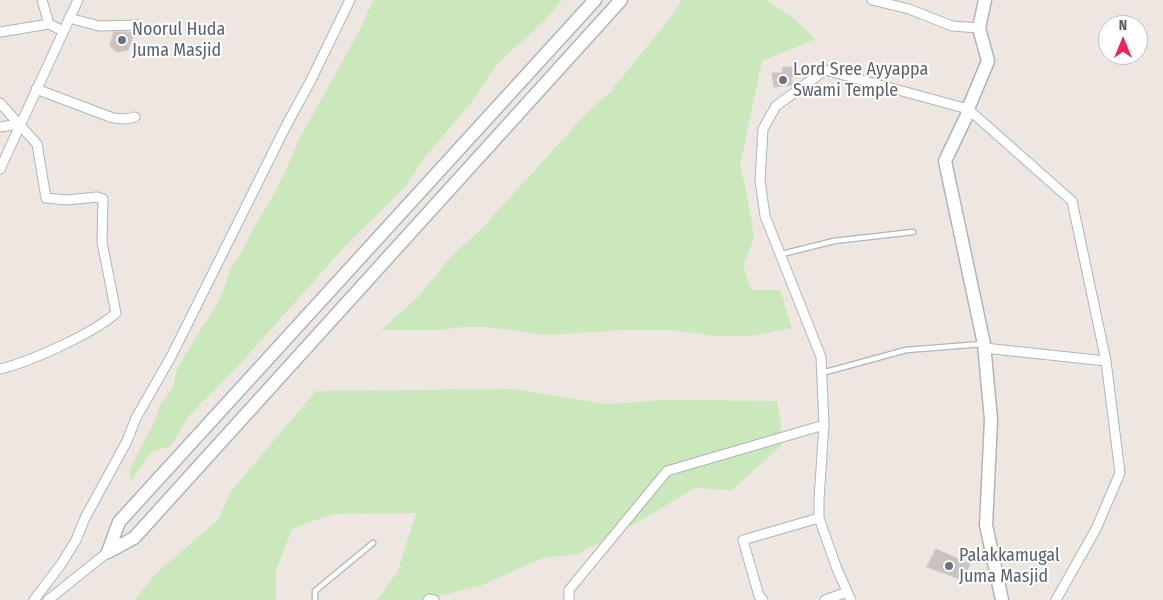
<!DOCTYPE html>
<style>
body{margin:0}
#map{position:relative;width:1163px;height:600px;overflow:hidden;background:#eee7e1;font-family:"Fira Sans Condensed",sans-serif}
canvas{display:block}
.north{position:absolute;left:1098px;top:15px;width:50px;height:50px;box-sizing:border-box;background:#fff;border:1px solid #bdc0c1;border-radius:50%;rotate:0deg;font-size:14px;font-weight:700;line-height:20px;text-align:center;color:#5a6163}
.north::after{content:'';display:block;margin:auto;width:18px;height:22px;background:#f12459;clip-path:polygon(50% 0,100% 100%,50% 72%,0 100%)}
</style>
<div id="map">
<canvas width="1163" height="600"></canvas>
<div class="north">N</div>
</div>
<script>
const g = document.querySelector('canvas').getContext('2d');
g.lineJoin = 'round';
function fillPath(path, color) {
  g.fillStyle = color;
  g.fill(path, 'evenodd');
}
function trace(path, color, width, dash) {
  g.strokeStyle = color;
  g.lineWidth = width;
  g.lineCap = dash ? 'butt' : 'round';
  g.setLineDash(dash || []);
  g.stroke(path);
}
function write(font, color, halo, rows, align = 'center') {
  g.font = font + ' "Fira Sans Condensed",sans-serif';
  g.lineWidth = 4;
  g.setLineDash([]);
  g.textBaseline = 'middle';
  g.strokeStyle = halo;
  g.fillStyle = color;
  for (const [text, x, y, turn = 0] of rows) {
    g.save();
    g.translate(x, y);
    g.rotate((+turn || 0) * Math.PI / 180);
    g.textAlign = isNaN(turn) ? turn : align;
    if (halo) g.strokeText(text, 0, 0);
    g.fillText(text, 0, 0);
    g.restore();
  }
}
const green = new Path2D(`
 M373 0H562L545 20 496 65 470 104 426 156 406 186 348 243 240 364 188 417 171 446 151 452 130 483V469L155 420 160 405 172 389 178 367 202 327 215 308 223 292 231 267 245 246 253 229 276 190 287 168 297 143 361 28Z
 M682 0H767L792 17 815 39 762 61 740 166 748 200 754 238 743 266 751 290H780L792 328 751 336H714L673 330H622L545 335 488 327H463L439 330H381L418 297 450 258 483 227 585 115 611 91 671 17Z
 M514 389 606 404 666 400 777 401 781 423V446L732 490 694 488 642 520 578 554 543 558 482 585 424 600H377L398 571 416 513 332 514 292 529 276 570V600H135L156 573 218 520 231 491 316 391Z`);
const building = new Path2D(`
 M114 32H128L134 34 128 50 117 52 110 46Z
 M783 67H796V75L792 76V85L774 87 772 73H782Z
 M936 549 970 564 962 580 927 567Z`);
const lane = new Path2D(`
 M782 254 834 241 913 232
 M822 373 906 350 982 344
 M315 600V591L373 543`);
const street = new Path2D(`
 M42 0 49 24 63 31
 M872 0 909 9 952 26 979 28
 M69 18 99 26 138 25
 M0 32 49 24
 M36 89 113 118 126 119 135 117
 M0 103 37 144 46 198 67 200 97 197 103 199 102 242 116 313C94 333 30 362 0 369
 M0 127 19 124
 M0 169 78 0
 M34 600 62 563 76 540 85 518 127 441 136 418 172 355 286 126 310 82 350 0
 M48 600 108 552
 M428 600 429 599 434 600
 M569 600V590L667 471 824 425
 M763 600 759 596 743 540 819 518
 M825 600 847 592
 M851 600 837 569 819 518V499L824 425 821 357 765 216 760 180 763 129 776 106 825 70 968 109 1072 201 1106 361 984 348
 M1056 600 1096 529 1120 473 1106 361`);
const secondary = new Path2D(`
 M985 0 979 28 988 61 968 109 967 115 945 161 984 344 991 420 986 525 1002 600
 M108 552 134 538 621 0
 M108 552 119 522 595 0`);
const markers = [
 [122,40,5,"#6b7280"],
 [783,80,5,"#6b7280"],
 [949,566,5,"#6b7280"]
];
const worshipNames = [
 ["Noorul Huda",132,30],
 ["Juma Masjid",132,51],
 ["Lord Sree Ayyappa",793,70],
 ["Swami Temple",793,91],
 ["Palakkamugal",959,556],
 ["Juma Masjid",959,577]
];
fillPath(green, '#cbe7bc');
fillPath(building, '#cac3c0');
trace(building, '#d2c6bf', 1);
trace(lane, '#afb5b8', 7);
trace(street, '#afb5b8', 11);
trace(secondary, '#aeb5b8', 15);
trace(lane, '#fff', 4.5);
trace(street, '#fff', 9);
trace(secondary, '#fff', 12);
for (const [x, y, r, color] of markers) {
  const dot = new Path2D();
  dot.arc(x, y, r, 0, 2 * Math.PI);
  g.fillStyle = color;
  g.fill(dot);
  trace(dot, '#fff', 2);
}
write('18px', '#5b616d', '#fff', worshipNames, 'left');
</script>
